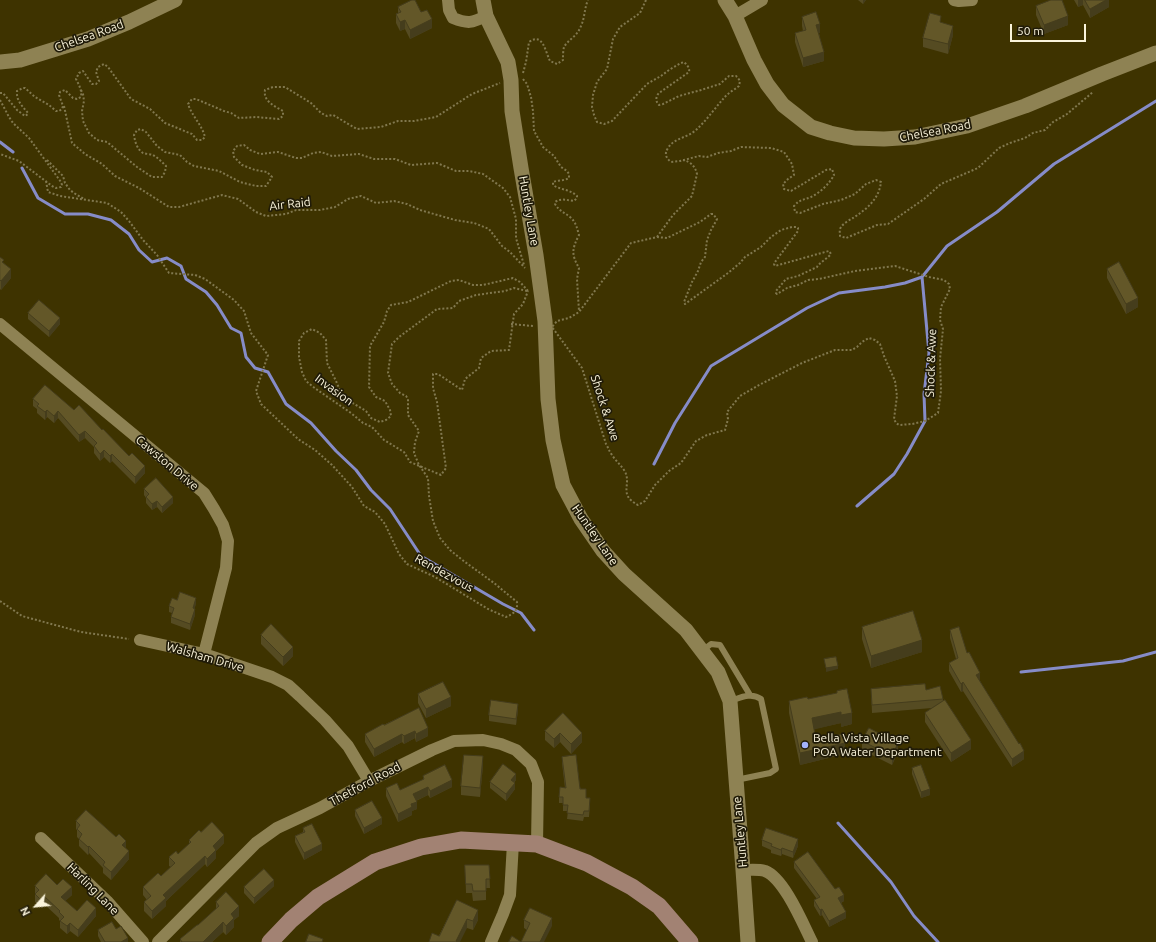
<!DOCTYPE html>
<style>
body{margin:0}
#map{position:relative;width:1156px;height:942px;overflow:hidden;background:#3e3300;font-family:Ubuntu,sans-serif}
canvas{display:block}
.north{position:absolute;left:16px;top:886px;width:40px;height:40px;-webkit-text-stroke:3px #201b08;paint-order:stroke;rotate:243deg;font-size:11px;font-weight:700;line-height:16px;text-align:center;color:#faf4db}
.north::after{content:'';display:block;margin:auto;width:14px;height:18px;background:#faf4db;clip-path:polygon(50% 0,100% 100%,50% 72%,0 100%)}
.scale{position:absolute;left:1010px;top:24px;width:76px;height:18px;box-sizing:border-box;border:2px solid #faf4db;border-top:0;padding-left:5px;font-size:12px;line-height:14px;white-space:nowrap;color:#faf4db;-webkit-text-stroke:3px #201b08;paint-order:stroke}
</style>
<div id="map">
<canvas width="1156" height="942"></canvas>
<div class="north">N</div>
<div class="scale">50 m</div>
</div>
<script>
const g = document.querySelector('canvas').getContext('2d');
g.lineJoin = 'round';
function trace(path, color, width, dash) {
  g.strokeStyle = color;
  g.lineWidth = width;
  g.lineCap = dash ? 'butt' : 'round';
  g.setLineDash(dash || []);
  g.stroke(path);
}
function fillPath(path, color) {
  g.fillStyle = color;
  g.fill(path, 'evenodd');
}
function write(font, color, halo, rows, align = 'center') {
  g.font = font + ' Ubuntu,sans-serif';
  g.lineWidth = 3.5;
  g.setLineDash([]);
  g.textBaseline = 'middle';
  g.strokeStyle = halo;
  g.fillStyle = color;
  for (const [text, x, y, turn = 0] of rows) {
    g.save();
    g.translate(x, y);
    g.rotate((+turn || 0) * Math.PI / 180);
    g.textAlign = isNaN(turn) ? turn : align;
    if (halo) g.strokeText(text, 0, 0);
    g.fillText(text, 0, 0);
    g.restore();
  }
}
const stream = new Path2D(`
 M0 142 13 152
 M22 168 38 198 65 214H88L111 220 129 234 139 250 152 262 167 258 181 266 186 279 206 292 217 305 231 328 241 333 246 357 255 368 268 372 286 404 311 423 336 451 356 470 371 490 390 509 421 556 503 604 521 613 534 630
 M654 464 675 423 711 366 807 308 839 293 885 287 905 283 922 277 947 246 997 212 1054 164 1156 101
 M857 506 894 474 907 454 925 421 924 394 929 353 922 277
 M1021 672 1123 661 1156 652
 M838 823 891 882 914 916 938 942`);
const path = new Path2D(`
 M646 0 640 13 620 27 613 39 607 69 597 82 593 95 592 107 594 115 597 122 604 124 612 121 647 84 661 76 669 70 681 63 684 62C687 65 690 68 689 72L659 93C656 96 655 101 659 105L663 104 679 96 701 90 720 84 729 76H736L738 78 740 81 739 86C734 90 728 93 724 98 715 108 706 121 696 130 687 138 674 138 668 148 664 154 666 158 671 162L680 161 699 156 707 157 718 153 731 151 741 147 771 148 784 152 792 164 794 175 788 179 783 184 784 189 791 191 826 170 832 169 834 175C830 183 820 193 811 197 804 200 800 199 794 206L795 212 800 213 823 204 841 200 855 194 866 184 876 180 881 182C879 199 867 209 853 218 849 220 843 224 841 227 839 230 840 233 840 236L846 238 877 225 888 224 924 199 941 184 978 168 999 148 1010 143 1025 138 1033 133 1045 130 1053 122 1067 114 1093 92
 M523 73 526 62 529 42C543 32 545 51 550 61L557 64 563 60C563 56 563 51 564 47 568 40 577 36 580 28 585 19 584 9 588 0
 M523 79 527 84 531 97 533 111 534 131 543 147 554 156 561 167 567 171 569 174V178C564 181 558 180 553 182V185C560 190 570 189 577 196V198L574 201C567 200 561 198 555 202V204C560 212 564 212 570 217 576 222 577 228 579 235 572 249 571 254 579 268L577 279 579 311
 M81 90 83 94 84 101 82 111 83 121 89 133 97 140 107 142 137 167 152 177H162L165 172 166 166C162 162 158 158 153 155 150 154 146 154 143 153 137 149 135 142 134 135L137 130 141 129 146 132 157 146 165 152 180 155 187 162 194 166 219 171 240 182 256 186H266L272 177 267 172 255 170 242 165 234 157 233 151 237 146 244 145 250 150 260 154 278 152 296 158H302L313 153 321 152 332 156 359 154 374 159H395L411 165 437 163 456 171H469L483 174 503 188 510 197 516 219V238L524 265
 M0 93H3L17 110 25 116 28 114V113C22 106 16 100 17 91L23 88H25L35 97 49 105 56 111H59L62 109 63 106 59 95 60 92 65 90 73 98 77 99 81 97C82 90 79 85 76 79L79 73 83 71 92 84H96L99 81 96 72 98 67 104 64 108 67 131 99 150 109 165 123 192 134 197 140H202L205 137C202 125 192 116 188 104L192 99H196L224 111 231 113 239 118 256 117 279 119 283 116V111C274 106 263 101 265 90L273 87H285L311 103 321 113 327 116 333 115 357 129 381 127 398 121H414L436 117 472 94 500 83
 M0 100 9 117 13 123 29 138 61 182 62 185 61 187 56 188 52 186 19 161 0 154
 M64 106 72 143 85 154 102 164 115 176 139 188 169 207H179L222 195 238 199 256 212 266 216 286 214 296 210H320L335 207 348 199 361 196 376 203 394 201 407 204 420 210 455 220 474 223 489 229 502 246 510 252 525 268
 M47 160 63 176 65 183 70 190 74 193 84 199
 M46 181 48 192 60 196 107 203 121 212 129 221 143 240 157 255 169 273 195 275 205 279 234 300 244 311 251 333 268 355 256 391 261 404 298 439 315 450 332 465 352 487 364 506 375 512 385 524 399 554 407 564 435 577 488 609 506 617C513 614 518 611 517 602L494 583 465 562 450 550 440 538 433 521 429 496 428 478 419 465 414 453 415 442 419 431 408 415V399L406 396 400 393 392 384 388 373 392 344 399 337 437 309 453 308 459 301 476 295 505 291 514 288 527 291
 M711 214H713L717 219 716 221 711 230 707 240 705 257 701 262 698 271 692 282 684 302 685 304 728 273 740 263 745 257 761 247 771 237 781 230 792 227H797L798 228V231L775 262 774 264 775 266 825 252 829 251 831 254C827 259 820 262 817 267L798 276 786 279 776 291V293L777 294 787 288 798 285 808 280 819 279 855 271 895 266 929 277 944 280 949 284 950 289 941 307 940 320 943 329 940 359 941 391 938 413 925 421 912 424 899 425 896 423 894 419 897 396 895 381 884 356 880 344 875 340 869 338 862 342 857 347 852 350H835L802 363 761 384 740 396 727 412 728 419 725 430 707 435 696 441 681 463 669 471 655 485 645 501 638 505C617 494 633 484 624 470 620 464 615 460 612 455 609 451 608 447 606 444L582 368 552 327 557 321 569 318 579 312 631 243 657 237 667 238 700 222Z
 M657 237 673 215 692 196 697 174C695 166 691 162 683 160
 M528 291 520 282 513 278 483 285H473L459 280 451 281 408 302 391 305 387 311 384 322 370 346 369 387 376 397 385 401 390 410 391 416 386 420 380 422 371 418 366 411 351 402 342 395 336 381 327 363 326 340 320 333 312 329 304 333 299 341V357L302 372 306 381 316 389 351 413 363 423 372 427 384 440 404 452 410 462 441 475 446 468 437 402 433 388V374H438L462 390 465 379 479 368 481 358 491 351 509 350 514 314 523 304 528 291
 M511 324 533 326
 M0 601 22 616 81 632 129 639`);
const service = new Path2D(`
 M702 651 711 644 720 645 750 695
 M730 701C740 698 751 692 761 699L776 769 770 773 736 780`);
const minor = new Path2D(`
 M448 0 449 10 453 18C468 24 472 23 486 16
 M954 0 959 1 972 0
 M735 16 762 0
 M0 324 204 493 214 509 223 525 228 541 226 568 204 654
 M140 640 204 654 272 677 288 685 300 696 325 720 348 746 369 781
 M41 838 107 901 143 942
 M743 870C750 870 758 869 765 871 784 878 803 924 812 942
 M158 942 256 843 277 828 320 808 369 781 432 750 454 741 483 740 501 744 516 750 531 764 538 782 537 844
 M491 942 503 914 510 895 513 843`);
const tertiary = new Path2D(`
 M483 0 486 16 508 62 511 80 512 111 521 168 536 255 545 321 548 399 553 440 563 485 581 519 603 551 624 574 686 630 718 672 730 701 743 870 748 942
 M725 0 735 16 754 60 767 84 783 105 811 127 830 133 854 138 884 139 915 137 967 126 1025 106 1102 74 1156 53
 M0 62 20 60 88 39 129 22 175 0`);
const secondary = new Path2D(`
 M270 942 291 920 318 897 375 862 421 847 461 840 537 844 587 863 632 887 659 906 690 942`);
const wall = new Path2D(`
 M858 0H866L863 4Z
 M1074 0H1109V7L1090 18 1083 5 1078 7Z
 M1036 6 1068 25 1044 34 1036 15Z
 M398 7 421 12 432 28 410 39 405 29 400 31 396 23V14L398 13Z
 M802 17 820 33H819L824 61 803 67 795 42V33L803 31 802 26Z
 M941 22 953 35 948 54 923 47V38Z
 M0 257 4 264 11 278 1 290 0 289Z
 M1107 269 1138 307 1126 314 1107 278Z
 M28 313 60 324 49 337 28 319Z
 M33 399 74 410 102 430 129 456 145 473 135 484 112 461 110 463 104 457 100 461 94 453V447L85 438 79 442 58 418 54 423 47 417 45 420 37 413V409L33 406Z
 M144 489 173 503 162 513 157 507 152 510 146 503V498L144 495Z
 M177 600 196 604 194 608 195 615 190 630 171 623V617L172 613 169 612V606Z
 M862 627 922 652 871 668 862 639Z
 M950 630 967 653 980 681 1024 759 1012 767 963 691 961 692 949 671V663L956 659 950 638Z
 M261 635 293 656 283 666 261 644Z
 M871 689 926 690 943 699V701L971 749 951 762 925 722V713L932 708 872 713Z
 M837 691 852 724 841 727V723L814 729 816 740 845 754 800 765 789 713V701L808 699 837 693Z
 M418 694 451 706 426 718 418 703Z
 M419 708 428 736 416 742 415 738 404 744 402 742 374 757 365 742V734Z
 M518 710 516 725 489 721V715Z
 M563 713 582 742 571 754 560 742 554 748 545 740V731Z
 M862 741 898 752 892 765 862 750Z
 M562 757 590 804 589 817H584L583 821 567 819 568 811H563V803H559V797L565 788 562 763Z
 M483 765 480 797 461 795V786Z
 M912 768 930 795 921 798 912 774Z
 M423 776 452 787 430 798 428 795 416 801 417 809 412 811V815L398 822 386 796V788L400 790 423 780Z
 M516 780 514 783 515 789 506 801 490 788V782Z
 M355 810 382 824 364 834 355 816Z
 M76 821 126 848 129 859 111 880 103 873V868L89 853 88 855 79 846V839L77 837V830L76 829Z
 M303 828 322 850 304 860 295 842V836L303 832Z
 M201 832 224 843 216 851V858L207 867 205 864 166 901V906L152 919 144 911V902L147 900 143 895V887L161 876 171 867 169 866V857L178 854 189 845V840Z
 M762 840 798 846 793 858 782 854 781 856 771 853V850L762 846Z
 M794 862 844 901 841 903 846 918 829 927 822 915 820 916 814 906V900L817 899 794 868Z
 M465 865H489L490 888H486V900L473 901 472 893H466Z
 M57 885 72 895 65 901 77 911 96 916 78 937 70 931 67 934 60 928V921L59 920V918L45 905 42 908 35 902V886Z
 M274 886 254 904 244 893V887Z
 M457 900 478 920 473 930 467 928 439 936Z
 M216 902 239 916 234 920V927L226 935 223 932 212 942H180V939L198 925 216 909Z
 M524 920 552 926 527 930 524 928Z
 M116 929 128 942H101L98 936V930Z`);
const shadedWall = new Path2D(`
 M863 0H866L863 4Z
 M1078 0H1083V5L1078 7Z
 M1106 0H1109V7L1090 18V9Z
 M1068 16V25L1044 34V25Z
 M432 19V28L410 39V30Z
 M405 20V29L400 31V22Z
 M820 24V33L816 34V25Z
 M953 26V35L948 54V44Z
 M824 52V61L803 67V58Z
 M11 269V278L1 290V281Z
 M1138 298V307L1126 314V304Z
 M60 318V324L49 337V331Z
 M47 410V417L45 420V412Z
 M58 411V418L54 423V416Z
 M85 431V438L79 442V435Z
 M104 450V457L100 461V454Z
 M112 454V461L110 463V456Z
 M145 466V473L135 484V477Z
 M173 497V503L162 513V507Z
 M157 501V507L152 510V504Z
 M196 598V604L193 614V608Z
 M195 609V615L190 630V624Z
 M922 640V652L871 668V656Z
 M293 647V656L283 666V657Z
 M838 666V669L826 672V668Z
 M980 673V681L976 675Z
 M963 682V691L961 692V684Z
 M451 697V706L426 718V709Z
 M518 704V710L516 725V719Z
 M841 712V723L812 730V718Z
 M852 713V724L841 727V715Z
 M428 728V736L416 742V734Z
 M415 731V738L404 744V736Z
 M560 733V742L554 748V739Z
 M582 733V742L571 754V744Z
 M402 734V742L374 757V749Z
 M971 740V749L951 762V753Z
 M845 743V754L800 765V753Z
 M898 743V752L892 765V756Z
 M1024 751V759L1012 767V759Z
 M483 756V765L480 797V788Z
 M516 774V780L511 786V780Z
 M452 780V787L430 798V791Z
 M515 783V789L506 801V794Z
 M428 787V795L413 802V794Z
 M930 789V795L921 798V792Z
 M417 802V809L412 811V815L398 822V814L411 804Z
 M382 818V824L364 834V828Z
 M224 835V843L216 851V858L207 867V859L213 846Z
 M798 839V846L793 858V852Z
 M126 841V848L122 845Z
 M322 844V850L304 860V853Z
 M89 846V853L88 855V847Z
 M782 848V854L781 856V850Z
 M129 851V859L111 880V872Z
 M205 856V864L166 901V906L152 919V911L163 895Z
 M274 880V886L254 904V898Z
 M72 887V895L61 905V897Z
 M844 895V901L838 904V898Z
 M45 897V905L42 908V901Z
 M239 906V916L234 920V927L226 935V926L231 914Z
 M96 908V916L78 937V930Z
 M822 909V915L820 916V910Z
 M478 910V920L473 930V921Z
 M846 912V918L829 927V921Z
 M552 918V926L544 942H540Z
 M467 919V928L460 942H456Z
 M223 922V932L212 942H203Z
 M70 923V931L67 934V926Z
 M128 938V942H121Z`);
const building = new Path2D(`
 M412 0H415L421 12 427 10 432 19 410 30 405 20 400 22 396 14 401 12 398 7Z
 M1051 0H1062L1068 16 1044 25 1036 6Z
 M1085 0H1106L1090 9Z
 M816 12 820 24 816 25 824 52 803 58 795 33 806 30 802 17Z
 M930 13 941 16 940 22 953 26 948 44 923 38Z
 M0 257 4 260 2 262 11 269 1 281 0 280Z
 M1119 262 1138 298 1126 304 1107 269Z
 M39 300 60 318 49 331 28 313Z
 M45 385 74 410 79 405 102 430 103 429 129 456 132 453 145 466 135 477 112 454 110 456 104 450 100 454 94 446 97 443 85 431 79 435 58 411 54 416 47 410 45 412 37 406 39 404 33 399Z
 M156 478 173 497 162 507 157 501 152 504 146 497 149 494 144 489Z
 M180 592 196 598 193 608 195 609 190 624 171 617 174 608 169 606 172 598 177 600Z
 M913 611 922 640 871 656 862 627Z
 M271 624 293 647 283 657 261 635Z
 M959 627 967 653 969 652 980 673 976 675 1019 744 1020 743 1024 751 1012 759 963 682 961 684 949 663 958 658 950 630Z
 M836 657 838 666 826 668 824 659Z
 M443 682 451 697 426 709 418 694Z
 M925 684 926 690 940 686 943 699 872 705 871 689Z
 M847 689 852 713 841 715V712L812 718 816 740 843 734 845 743 800 753 789 701 807 697 808 699 837 693V691Z
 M491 700 518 704 516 719 489 715Z
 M945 700 971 740 951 753 925 713Z
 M419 708 428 728 416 734 415 731 404 736 402 734 374 749 365 734 383 724 384 725Z
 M563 713 582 733 571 744 560 733 554 739 545 731Z
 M869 728 898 743 892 756 862 741Z
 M464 755 483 756 480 788 461 786Z
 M576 755 580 789H586V798H590L589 811H584L583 815 567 813 568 805H563V797H559L560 787 566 788 562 757Z
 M503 764 516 774 511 780 515 783 506 794 490 782Z
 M445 765 452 780 430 791 428 787 413 794 417 802 411 804 412 807 398 814 386 788 397 783 400 790 424 779 423 776Z
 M921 765 930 789 921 792 912 768Z
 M372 801 382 818 364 828 355 810Z
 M86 810 116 837 119 834 126 841 122 845 129 851 111 872 103 865 105 862 89 846 88 847 79 839 82 834 77 829 80 825 76 821Z
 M212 822 224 835 213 846 216 850 207 859 205 856 163 895 166 898 152 911 144 902 151 896 143 887 158 873 161 876 175 863 169 857 176 851 178 854 191 842 189 840 199 830 201 832Z
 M312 824 322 844 304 853 295 836 305 832 303 828Z
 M766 828 798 839 793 852 782 848 781 850 771 846 772 844 762 840Z
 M808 852 835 889 839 887 844 895 838 898 846 912 829 921 822 909 820 910 814 900 820 897 794 862Z
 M465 865H489L490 879H486V891H473L472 884H466Z
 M264 869 274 880 254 898 244 887Z
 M46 874 57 885 63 879 72 887 61 897 77 911 87 900 96 908 78 930 70 923 67 926 60 921 64 917 59 912 60 911 45 897 42 901 35 894 39 890 35 886Z
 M226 892 239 906 231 914 234 918 226 926 223 922 203 942H182L180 939 197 925H198L219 906 216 902Z
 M457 900 478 910 473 921 467 919 456 941 457 942H429L432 933 439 936Z
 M530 908 552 918 540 942H521L530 923 524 920Z
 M112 922 116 929 121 926 128 938 121 942H105L98 930Z
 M309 934 323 939 322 942H306Z
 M512 936 521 942H509Z`);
const markers = [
 [805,745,4,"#a3b2fd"]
];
const streetNames = [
 ["Chelsea Road",89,36,-20],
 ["Chelsea Road",935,131,-11],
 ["Air Raid",290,204,-6],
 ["Huntley Lane",529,211,80],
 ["Shock & Awe",931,363,-88],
 ["Invasion",334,390,36],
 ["Shock & Awe",605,408,72],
 ["Cawston Drive",167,463,40],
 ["Huntley Lane",595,535,55],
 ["Rendezvous",444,573,29],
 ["Walsham Drive",205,657,16],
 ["Thetford Road",365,784,-28],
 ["Huntley Lane",740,832,-95],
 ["Harling Lane",93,889,45]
];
const poiNames = [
 ["Bella Vista Village",813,738],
 ["POA Water Department",813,752]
];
trace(stream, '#868cc8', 3);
trace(path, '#81784e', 2, [2, 2]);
trace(service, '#8e8253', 6);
trace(minor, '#8e8253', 12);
trace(tertiary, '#8e8253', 15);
trace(secondary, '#a28273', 17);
fillPath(wall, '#554b22');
fillPath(shadedWall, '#453d1c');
fillPath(building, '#635728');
trace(building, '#453d1c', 1);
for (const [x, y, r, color] of markers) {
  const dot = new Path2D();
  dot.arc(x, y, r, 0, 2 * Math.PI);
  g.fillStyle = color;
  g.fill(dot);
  trace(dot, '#201b08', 1.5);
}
write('12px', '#faf4db', '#201b08', streetNames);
write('12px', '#faf4db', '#201b08', poiNames, 'left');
</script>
